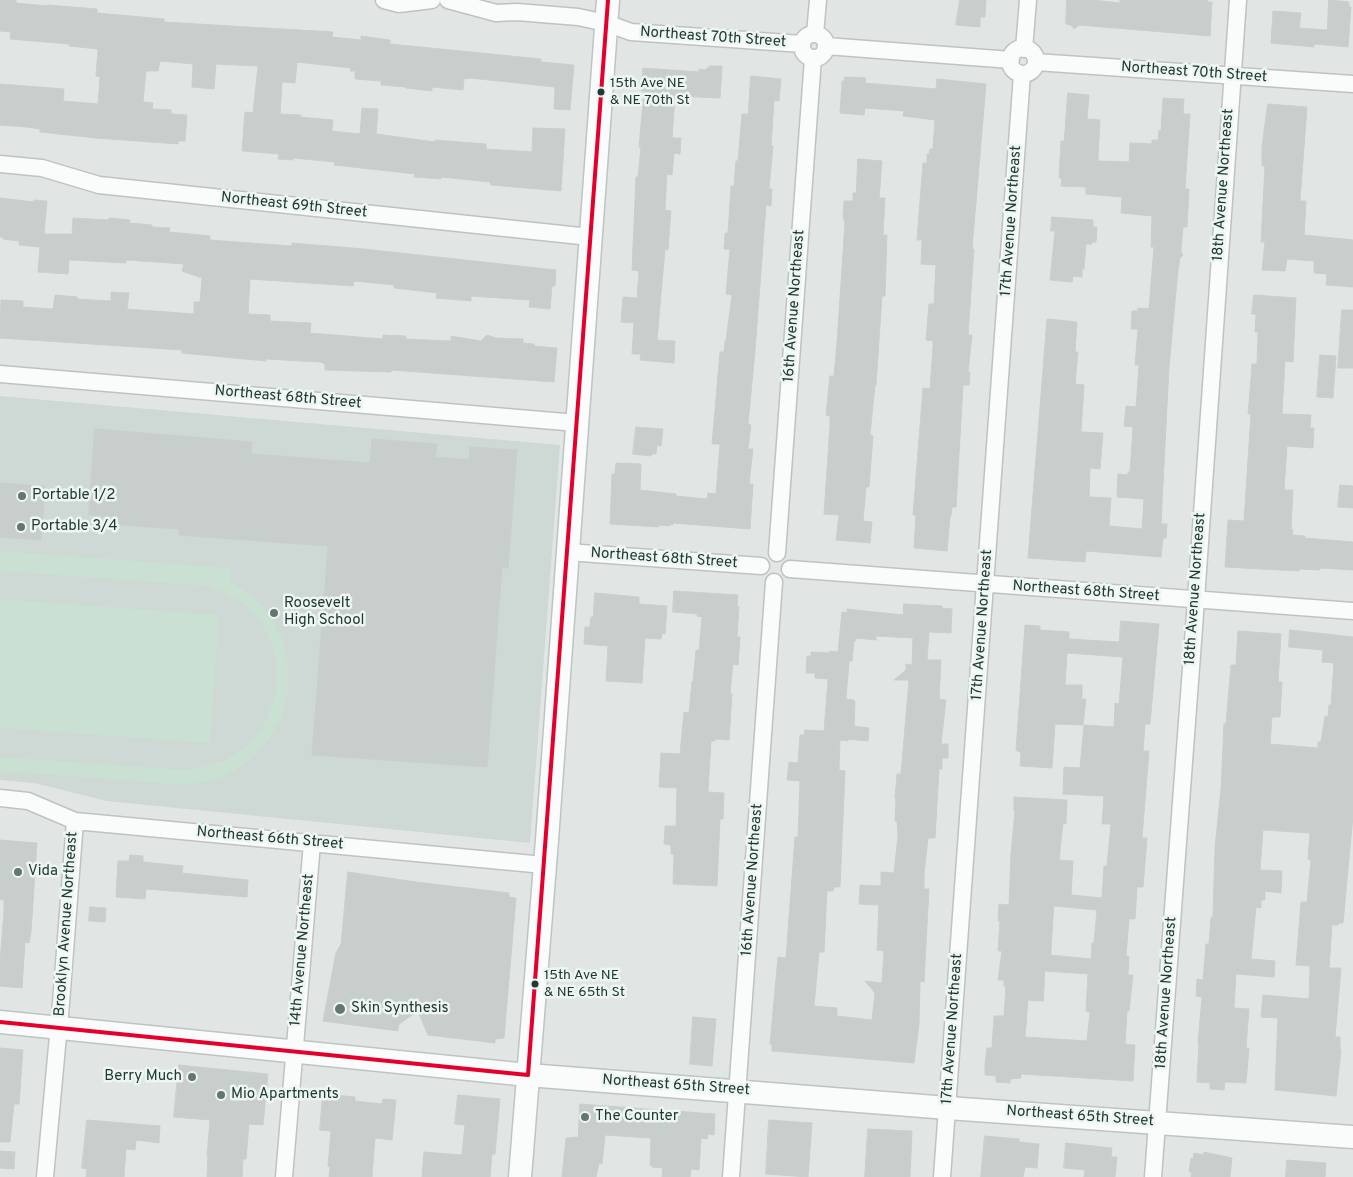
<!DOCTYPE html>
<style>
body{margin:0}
canvas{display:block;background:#e1e6e4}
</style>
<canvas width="1353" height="1177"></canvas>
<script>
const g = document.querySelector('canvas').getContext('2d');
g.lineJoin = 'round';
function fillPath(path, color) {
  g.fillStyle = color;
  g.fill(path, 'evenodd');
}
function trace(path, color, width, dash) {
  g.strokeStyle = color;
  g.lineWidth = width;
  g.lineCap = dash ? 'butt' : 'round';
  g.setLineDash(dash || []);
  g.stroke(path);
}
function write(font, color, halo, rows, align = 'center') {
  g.font = font + ' Overpass,sans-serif';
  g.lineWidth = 5;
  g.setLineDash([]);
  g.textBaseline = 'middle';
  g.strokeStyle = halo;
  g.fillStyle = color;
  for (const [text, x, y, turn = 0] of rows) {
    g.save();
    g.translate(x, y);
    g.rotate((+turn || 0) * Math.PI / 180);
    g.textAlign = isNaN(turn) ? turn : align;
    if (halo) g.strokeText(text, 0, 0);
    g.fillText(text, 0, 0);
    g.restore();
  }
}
const built = new Path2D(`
 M0 396 560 445 530 843 106 801 34 783 0 780Z`);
const green = new Path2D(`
 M0 551 230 568V581C247 592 264 604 274 622 306 676 284 747 228 774 214 781 199 783 184 785L0 771V757L188 770C210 767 230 760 247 745 285 711 287 647 251 611 239 599 224 593 208 586L0 571Z
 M0 599 219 615 210 743 0 728Z`);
const building = new Path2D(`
 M0 0H16V3L47 6 48 5 97 9V13L164 19V22L333 32 332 37 361 40V36L390 40V44L541 59V62L574 65 570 110 554 109 555 87 470 78 464 79 463 90 432 87V91L406 88V87L381 85V81L355 79V71H350L351 68 297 62 295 83 282 82 280 114 301 115 300 117 333 120 332 131 360 134 362 108 378 109 376 134 435 142V140L486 144V149L532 152 533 128 565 129 561 191 491 185 490 182 441 177V179L414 177 415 174 334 165 335 162 293 158V160L278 159 279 154 242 151 245 112 253 113 258 66 216 64 214 89 192 87 193 64 160 61 158 71H146L143 102 153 103 152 109 171 110V114L187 115 185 141H178V144L96 138 40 132V129L26 127 0 125V84L64 89 63 101 98 104 100 77 96 76 98 49 69 46V44L10 39 11 32 0 31Z
 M960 0H986L985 17H980V27L956 25Z
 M1067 0H1092L1120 3V0H1208L1207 2H1212L1210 36 1079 25 1074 29 1071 25 1066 24Z
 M1329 0 1349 2V7H1351L1348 47 1314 44V47L1271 43 1273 11 1301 13 1299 28 1327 30Z
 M710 66H722L720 98 675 96 672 138H681L680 154 674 153 672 175 667 174 665 210 671 211 668 250 665 249 657 340 675 341 674 363 640 360 641 354H632L634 323 621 322 623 297 637 298 639 271 632 270 636 177H638L641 147H639L644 91H641L643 68 699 72V69L705 70Z
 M751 76 781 79 779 101 774 100 771 146H773L769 189H772L771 206 766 205 755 351 748 424 751 425 748 449H753L749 484H753L750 529 673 523V525L670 524V526L659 525 658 527 610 524 612 474H615L616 463 641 464 640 490 676 494V496L707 499 708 493 716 494 720 444H712L720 352H724L725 341H726L732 295 726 294 730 249H724L725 233H728L731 186H734L736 161H738L742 114H748Z
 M845 77 866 78 865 83 936 89 937 79 986 84 972 249H974L968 335H972L968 372H970L969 385H963L956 507H952L951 516H950L947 551 914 548 916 515H913L923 388 930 389 933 347V341L926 340 929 304H934L936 265 921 264 922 240H917L923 163H927V154H929L930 149H933L935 120 903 116 904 111 865 108 864 115 840 113 842 81H844Z
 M1068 93 1089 95 1087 119 1100 120 1098 161 1129 162 1130 143 1152 144V140H1158L1159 130 1161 131 1163 98 1184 99 1183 114H1190L1185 189H1189L1187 227H1183L1181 252 1183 255 1180 258 1178 270 1169 367 1161 524H1167L1166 538H1163L1161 557 1086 551 1085 562 1028 558 1047 319 1077 322 1075 352H1078L1075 384 1084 385 1081 432 1103 433 1100 469 1090 468 1089 497 1111 498 1109 526 1142 529 1144 499 1117 497 1118 474 1128 475V472H1130L1133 427 1124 426 1126 406 1136 407 1139 365H1135L1138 329H1131L1132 311H1138V308L1149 309 1154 247H1151L1152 216 1121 213 1122 197 1086 194V187L1061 186 1062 178H1059L1061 141H1064Z
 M1268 104 1307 107 1300 201H1306L1304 235 1353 240V287L1326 285 1327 274 1314 273V261L1287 259 1285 271 1262 270 1265 242H1261L1265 166H1262V147Z
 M858 159 882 161 879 198H885L883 235H887L885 296H882L876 385H875L870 435 873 436 869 487H866L863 521 872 522 870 543 836 540 839 515 824 514 830 425V416L826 415 830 376H834L837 343 845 223 843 216 844 201H853V193H856Z
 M0 198 34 202V200L47 201 44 234H72L73 218 109 220V218L130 220 129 223 152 225V227L170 228 169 232 210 236V240L292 246V243L364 249 556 270 555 286H552L550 309 529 307 530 300 471 296V301L436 298 437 293 394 288V285L354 281 353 286 250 279 248 314 270 315V321L311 323 310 333 383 339V335L406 336 405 339 451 341V336L481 341 487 335 496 338 523 339V343L534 344V346L557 348 554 382 391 370V372L325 370V364L320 362 266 359V361L182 353V350L0 338 1 300 23 301V307L53 309 55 295 77 297V299L111 301V292L129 293 127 309 194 314V302H200L202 278 182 271 184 264 126 260V263L69 260 68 274 38 272 40 247 19 245V241L3 239V237H0Z
 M1052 217 1093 220V227H1097L1096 242H1092V244H1086L1084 269H1082V277L1073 276 1072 282 1050 280 1055 231H1051Z
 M1254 295 1296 298 1293 362 1285 361 1282 414 1311 415 1310 428H1314L1313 448 1287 446 1284 490H1293L1291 530H1293L1292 535 1305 536V538L1353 542V570L1320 568V570L1299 569V571L1225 567 1228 520 1244 521 1251 414H1248L1250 391 1252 364H1257L1258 332H1255L1256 314H1252Z
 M1342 310H1353V368H1338Z
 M1320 355 1336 356 1333 398 1317 397Z
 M636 427 663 429 661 446 657 445 656 454H652L651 456 633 454Z
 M95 429 252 442 251 454 370 463 372 439 437 444 435 457 469 460 470 447 517 450 508 568 502 567 487 767 312 755 328 546 179 535V529L111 524 112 517 89 515Z
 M0 483 45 486 41 540 0 537Z
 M1340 485 1353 486V508L1338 507Z
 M674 591 738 595 737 607H739L737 637H740L738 665 733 664 730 694H732L729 740 715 739V741H711L708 792 724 793 723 819H720L717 886 673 884 674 854H671V845L664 844 665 826H676L677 788 659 787 661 753 680 754 684 712 689 713 692 681 693 682 696 650 699 651 702 617 697 616V614L673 612Z
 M595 593 639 597V604L667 606 665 634 662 633 661 639 645 638 642 683 606 681 608 646 584 644 585 627H590L591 617H593Z
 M904 604 942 606V608L952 609 951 633 929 632 927 660H941L939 699 946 700 941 744H948V758H942V769H939L935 838H928L924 874V889H929L924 982 920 981 919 1024 914 1063 772 1051V1045L770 1044 778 957 786 958 795 837H798L800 781 787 780 789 762 798 763 800 735H804L805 730 824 731 828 679 815 678V673H806L807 656H811V652L829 653 830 651 838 652 842 612 847 613V609L903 615ZM876 636 913 638 912 665 906 664V670L894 680H909L901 774H897L895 798H896L895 821H897L898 836 894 873 881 872V886L860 885 859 904 879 905 877 950 884 951 882 983 865 981 875 993 872 1020 837 1016V1008L814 1006 819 952H824L827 891H833L834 887H840L845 771 839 770 840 740 848 741V739L868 741 869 728 854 726 855 703 854 700 846 699 849 661H852L854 641H856V638L876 640Z
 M1121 621 1159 624 1150 724H1145L1143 751H1149L1142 838H1147L1143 887H1137L1135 919H1129L1126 956 1129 957 1128 975H1133L1129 1011H1127L1125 1044 1135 1045 1133 1081 1021 1074V1078L1010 1079V1083L996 1082V1076L985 1075V1064L987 1048H992L994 1016H1004L1006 986H1004V980H998L1002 951H998L1000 921H998L999 904 1009 905 1011 854 1015 811H1014V797L1067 800 1066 824 1063 823 1059 860 1073 861 1071 895 1102 898 1104 866H1107L1111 824H1102L1104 796 1063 794 1064 767 1080 768 1084 725 1114 727 1115 703 1119 704 1123 657 1067 653 1065 685H1082V699H1086L1083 725 1055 724 1052 768 1020 766 1021 753 1016 750 1025 625 1040 626V630L1069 632V639L1119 642ZM1054 906 1097 910 1094 943H1092L1091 959 1051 955ZM1045 971 1088 974 1086 1011 1090 1012 1087 1041 1025 1037 1028 1000 1043 1001Z
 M1290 630 1353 637V816L1343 923H1339L1338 925H1332L1329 968H1341L1335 1037H1340V1050H1341L1336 1096 1275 1090 1278 1018 1261 1017 1263 995 1309 999 1310 966 1296 965 1301 902H1307L1311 860 1308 859 1310 833 1263 830 1260 870 1282 871 1281 893 1265 891V900H1261V908L1256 907 1251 959 1275 961 1274 977 1236 974 1234 1008 1249 1009 1246 1048H1249L1246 1083 1225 1082 1224 1090 1210 1089V1083L1197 1082 1199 1043H1198L1202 997 1196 996 1197 979 1203 980 1206 944H1209L1211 917H1213L1215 848 1221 789 1224 724H1226L1231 665H1236L1238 631 1281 634 1278 682H1282L1280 717H1272L1270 744 1318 748V742H1321L1325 716 1328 717 1329 705H1331L1334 663 1322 662 1323 650 1289 647Z
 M0 840 37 843 31 932 29 943 25 942 22 988 0 986V962L4 911V900L0 899Z
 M130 855 143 856V862L183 866 182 873 248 880 247 897 146 889 145 899 116 897 118 861H129Z
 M348 872 416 882 509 893V897L516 898 504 1038 495 1039V1043L428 1035 418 1011 399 1024 398 1031 323 1021 336 953 341 944Z
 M90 907 106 908 105 922 89 921Z
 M693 1017 716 1019 712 1066 690 1064Z
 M0 1048 23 1050 19 1104H14L10 1142H0Z
 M179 1065 268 1074 263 1125 249 1124 246 1159H243L242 1177H207L208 1156H207L210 1120 174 1117Z
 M323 1094 355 1097V1101L382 1104 383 1099 396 1100 392 1140 375 1138 372 1177H329L330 1167 328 1166 331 1131 320 1130Z
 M458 1095 500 1099 495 1154H492L490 1177H422L424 1152 462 1155 465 1125 455 1124Z
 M580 1104 715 1114 714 1135 708 1134 707 1139 701 1138 699 1170 691 1169 690 1177H662L663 1168 652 1167V1165H650L651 1138 605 1135 602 1164 599 1163 596 1177H562L566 1138 578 1137Z
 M87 1120 160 1126 159 1143 136 1140 135 1150 126 1149 124 1177H86L87 1169 82 1168Z
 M769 1120 812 1123 808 1177 766 1174Z
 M868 1129 912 1131 910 1177H865Z
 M985 1136 1019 1139V1142L1039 1144 1037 1168 1025 1167 1023 1177H981Z
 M1066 1143 1112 1148 1111 1157H1117L1115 1177H1084L1085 1170 1064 1168Z
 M0 1151 15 1152 14 1169 0 1168Z
 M1204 1152 1232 1158 1230 1177H1191L1192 1172H1189L1191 1158 1193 1159 1194 1153 1204 1155Z
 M1287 1160 1326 1163 1325 1177H1286Z`);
const minor = new Path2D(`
 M384 0 399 4 432 0
 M448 0 496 13 517 12 578 17 606 23 631 32 802 44
 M802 46a12 12 0 1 1 24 0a12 12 0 1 1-24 0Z
 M815 34 818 0
 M826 46 1011 60
 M1010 61a13 13 0 1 1 26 0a13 13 0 1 1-26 0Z
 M1024 49 1028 0
 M1036 62 1353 84
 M0 164 42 168 99 185 590 237
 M0 374 577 423
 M567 552 761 566
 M777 553 813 58
 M790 569 1353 611
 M0 798 28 801 75 821 544 865
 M45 1177 61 1003 75 821
 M284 1177 312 843
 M731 1177 774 582
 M942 1177 1022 74
 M1153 1177 1194 628 1238 0`);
const secondary = new Path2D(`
 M0 1022 528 1075 948 1108 1353 1137
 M520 1177 547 840 608 0`);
const bus1 = new Path2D(`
 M0 1022 528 1075
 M528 1075 608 0`);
const markers = [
 [601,92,4.5,"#203933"],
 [22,496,5,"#647671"],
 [21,527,5,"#647671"],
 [274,613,5,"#647671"],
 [18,872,5,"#647671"],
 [535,984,4.5,"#203933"],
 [340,1009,6,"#647671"],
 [192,1077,5,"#647671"],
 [221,1095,5,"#647671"],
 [585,1117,5,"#647671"]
];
const busNames = [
 ["15th Ave NE",610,84],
 ["& NE 70th St",610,101],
 ["15th Ave NE",544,976],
 ["& NE 65th St",544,993]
];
const streetNames = [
 ["Northeast 70th Street",713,38,4],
 ["Northeast 70th Street",1194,73,4],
 ["18th Avenue Northeast",1224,185,-86],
 ["Northeast 69th Street",294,206,6],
 ["17th Avenue Northeast",1012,221,-86],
 ["16th Avenue Northeast",795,306,-86],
 ["Northeast 68th Street",288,398,5],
 ["Northeast 68th Street",664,559,4],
 ["18th Avenue Northeast",1196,589,-86],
 ["Northeast 68th Street",1086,592,4],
 ["17th Avenue Northeast",983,625,-86],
 ["Northeast 66th Street",270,839,5],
 ["16th Avenue Northeast",753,880,-86],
 ["Brooklyn Avenue Northeast",67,924,-86],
 ["14th Avenue Northeast",303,950,-85],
 ["18th Avenue Northeast",1167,993,-86],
 ["17th Avenue Northeast",953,1029,-86],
 ["Northeast 65th Street",676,1086,4],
 ["Northeast 65th Street",1080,1117,4]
];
const poiNames = [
 ["Portable 1/2",32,496],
 ["Portable 3/4",31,527],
 ["Roosevelt",284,604],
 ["High School",284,621],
 ["Vida",28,872],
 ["Skin Synthesis",351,1009],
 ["Berry Much",182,1077,"right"],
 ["Mio Apartments",231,1095],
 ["The Counter",595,1117]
];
fillPath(built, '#ced8d4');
fillPath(green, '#cae0d2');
fillPath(building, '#c8cecc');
trace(building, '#cacfcd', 1);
trace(minor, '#bec3c1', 19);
trace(secondary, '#bdc4c2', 25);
trace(minor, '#fafbfb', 16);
trace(secondary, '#fafbfb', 22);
trace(bus1, '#e4002b', 4);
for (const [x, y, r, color] of markers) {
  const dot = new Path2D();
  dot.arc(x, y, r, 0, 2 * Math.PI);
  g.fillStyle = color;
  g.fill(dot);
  trace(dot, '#eef6f3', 2);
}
write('14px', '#203933', '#eef6f3', busNames, 'left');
write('15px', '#203933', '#eef6f3', streetNames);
write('15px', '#203933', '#eef6f3', poiNames, 'left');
</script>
